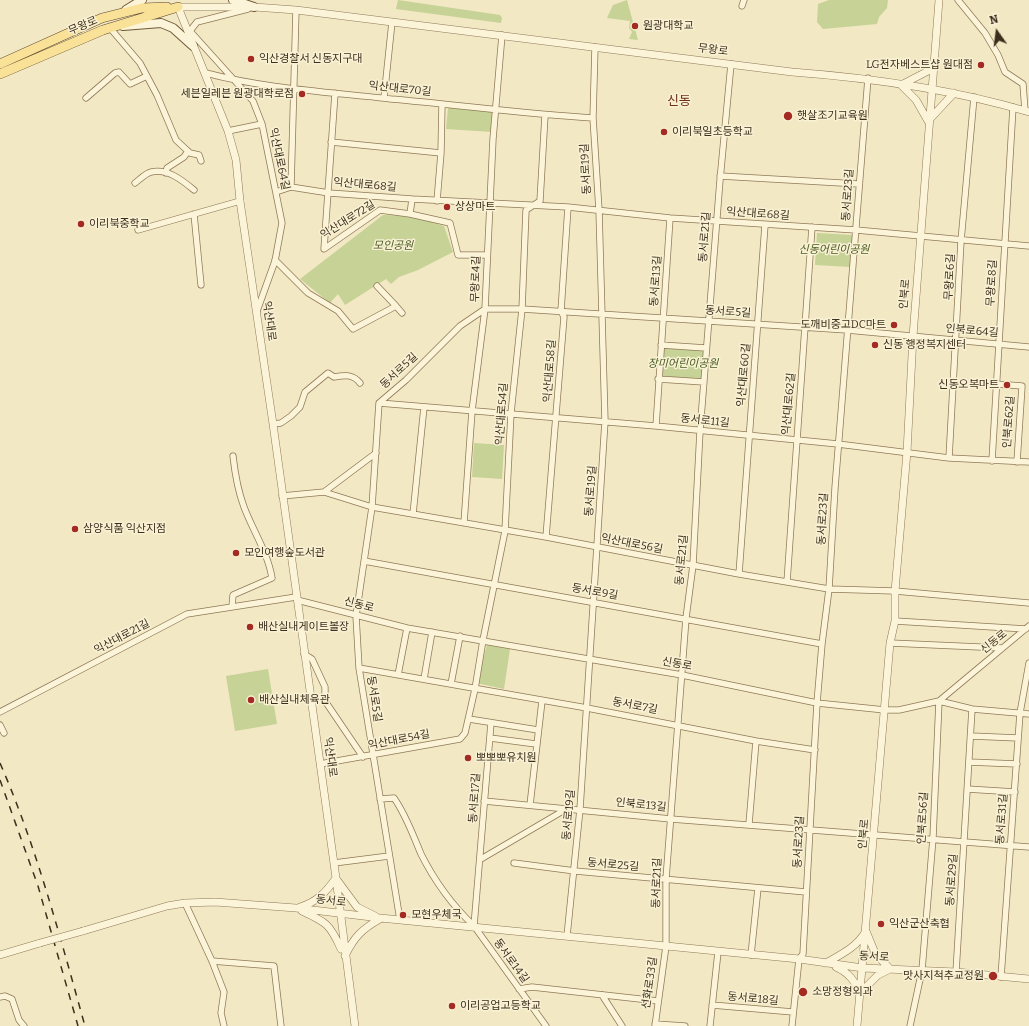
<!DOCTYPE html>
<meta charset="utf-8">
<style>
body{margin:0}
#map{position:relative;width:1029px;height:1026px;overflow:hidden;background:#f2e8c3;font-family:Bitter,serif}
canvas{display:block}
.north{position:absolute;left:977px;top:12px;width:40px;height:40px;-webkit-text-stroke:3px #f9f1d4;paint-order:stroke;rotate:346deg;font-size:11px;font-weight:700;line-height:16px;text-align:center;color:#3d2f1d}
.north::after{content:'';display:block;margin:auto;width:14px;height:18px;background:#3d2f1d;clip-path:polygon(50% 0,100% 100%,50% 72%,0 100%)}
</style>
<div id="map">
<canvas width="1029" height="1026"></canvas>
<div class="north">N</div>
</div>
<script>
const g = document.querySelector('canvas').getContext('2d');
g.lineJoin = 'round';
function fillPath(path, color) {
  g.fillStyle = color;
  g.fill(path, 'evenodd');
}
function trace(path, color, width, dash) {
  g.strokeStyle = color;
  g.lineWidth = width;
  g.lineCap = dash ? 'butt' : 'round';
  g.setLineDash(dash || []);
  g.stroke(path);
}
function write(font, color, halo, rows, align = 'center') {
  g.font = font + ' Bitter,"Noto Sans KR",serif';
  g.lineWidth = 3;
  g.setLineDash([]);
  g.textBaseline = 'middle';
  g.strokeStyle = halo;
  g.fillStyle = color;
  for (const [text, x, y, turn = 0] of rows) {
    g.save();
    g.translate(x, y);
    g.rotate((+turn || 0) * Math.PI / 180);
    g.textAlign = isNaN(turn) ? turn : align;
    if (halo) g.strokeText(text, 0, 0);
    g.fillText(text, 0, 0);
    g.restore();
  }
}
const green = new Path2D(`
 M398 0 500 15 502 18 501 23 396 9Z
 M627 0 638 40 629 39 632 32 629 28 630 21 607 18 613 5Z
 M829 0H888L887 8 879 17 877 24 823 29 817 22 818 4Z
 M448 108 493 111 492 132 446 129Z
 M383 215 413 216 444 226 453 252 418 270 399 277 391 284 386 279 345 305 338 294 330 303 300 279Z
 M817 233 853 235 851 267 815 265Z
 M663 347 705 350 703 380 661 377Z
 M474 443 504 445 502 479 472 477Z
 M487 645 510 649 504 689 476 683Z
 M268 669 277 724 235 731 226 676Z`);
const minor = new Path2D(`
 M958 0 985 33 998 55 1005 72 1023 84 1025 111
 M742 6 744 0
 M110 28 140 63 157 95 176 140 190 153 199 155 201 161
 M190 31 253 101 262 124 282 223 275 261 257 311
 M190 34V31L197 22 248 9
 M206 73C266 89 330 92 391 99 459 105 526 114 593 118
 M335 93 324 249 380 210 410 214 450 223 458 255H486
 M86 98 115 73 119 72 130 84 147 76
 M384 98 392 22
 M228 131 262 124
 M331 142 441 153
 M166 173 167 168 184 157 188 151
 M720 176 859 184
 M135 183C139 180 146 173 151 172 167 168 182 180 194 190
 M291 187 296 10
 M276 192 291 187 329 193 412 199 568 207 670 218 856 230 1029 246
 M437 201 441 153 442 104
 M194 214 201 285
 M410 214 412 199
 M138 230 240 201
 M275 260 308 293 338 311 353 329 396 306 402 313
 M377 286 396 306
 M661 345 706 348
 M658 379 704 382
 M996 384 1022 386 1017 462
 M379 403 656 426 838 444 949 458 1029 462
 M273 424 281 423 291 416 300 407 305 392 328 373 334 377C345 375 353 374 360 383
 M656 426 670 218
 M949 458 961 241 974 97
 M992 461 1013 107
 M324 492 376 453
 M282 496 324 492 372 507 546 537 739 574 829 589 895 591 1029 603
 M413 514 424 407
 M464 523 472 411 485 309 493 139 502 35
 M546 537 564 317 561 311 568 207
 M364 561 822 644
 M739 574 765 225
 M787 582 812 227
 M297 600 407 628 682 675 817 703 885 710H899L939 701 1029 626
 M232 607 233 595 272 578C268 553 253 531 244 507 238 491 235 474 233 456
 M895 621 1026 629
 M890 643 1002 648
 M304 654 312 659 325 687V701L363 757
 M359 668 587 708 756 741 815 750
 M398 675 407 628
 M424 679 432 632
 M451 684 460 636
 M0 712 187 614 296 597
 M469 719 538 730
 M0 725 4 733
 M971 736 1018 738
 M490 738 536 744
 M969 762 1017 764
 M320 764 460 739 465 733 475 689 483 640 505 531 511 413 522 309 526 210 540 201 545 115
 M967 789 1015 792
 M380 799 394 798C406 815 413 835 421 854 434 880 453 906 474 926L546 1026
 M484 801 671 819 1029 847
 M530 805 542 701
 M749 824 756 741
 M481 859 568 808
 M334 863 389 856
 M514 863 575 871 806 892
 M185 903 212 961 224 992 221 1013 224 1026
 M400 920 359 668 356 616 372 507 379 403 406 380 460 326 485 309H522L847 330 1029 347
 M474 926 491 723
 M567 936 580 809 605 421 599 210 593 118 595 47
 M751 955 758 888
 M212 961 274 966 281 1026
 M956 972 972 709
 M1001 977 1020 713 1029 663
 M519 989 532 987 658 1001
 M602 995 622 1026
 M0 997 5 996 12 999 19 1020 24 1026
 M712 1005 793 1012
 M655 1024 685 1026
 M655 1026 666 946V879L686 618 693 565 700 431 720 180 731 64
 M710 1026 718 952
 M792 1026 799 959 803 954 817 703 822 644 829 589 835 488 868 78
 M910 1026 922 970 933 838 939 701 972 709 1029 714`);
const tertiary = new Path2D(`
 M901 85 916 100 928 121
 M901 85 930 70 933 63
 M928 121 954 93
 M337 880 357 907 375 916
 M300 907C317 902 326 892 336 878
 M302 911C326 922 330 924 341 949
 M83 931 167 906 185 903 215 902 296 908 380 918 799 959 863 968 956 972 1029 979
 M0 955 40 943
 M345 956C354 937 362 929 380 919
 M826 963C842 954 857 947 866 931L875 953 890 969 878 975 860 993
 M836 967C849 973 854 980 860 993
 M355 1026 336 878 273 424 240 201 236 160 228 131 178 7H254L296 10 792 72C872 78 952 89 1029 112
 M857 1026 890 643 895 621V591L907 452 913 336 939 0`);
const secondary = new Path2D(`
 M233 0 254 7
 M126 10 142 0
 M123 26 161 23 173 28 193 46`);
const primary = new Path2D(`
 M0 64 102 18 142 8 167 7
 M0 74 103 30 178 7`);
const rail = new Path2D(`
 M0 763C37 848 60 937 85 1026
 M0 780 38 886 78 1026`);
const tertiaryBridge = new Path2D(`
 M40 943 83 931`);
const markers = [
 [635,26,4,"#a42b21"],
 [251,59,4,"#a42b21"],
 [981,65,4,"#a42b21"],
 [302,94,4,"#a42b21"],
 [788,116,5,"#a42b21"],
 [664,132,4,"#a42b21"],
 [447,207,4,"#a42b21"],
 [81,224,4,"#a42b21"],
 [894,325,4,"#a42b21"],
 [875,345,4,"#a42b21"],
 [1007,385,4,"#a42b21"],
 [75,529,4,"#a42b21"],
 [236,553,4,"#a42b21"],
 [250,627,4,"#a42b21"],
 [251,700,4,"#a42b21"],
 [468,758,4,"#a42b21"],
 [403,915,4,"#a42b21"],
 [881,924,4,"#a42b21"],
 [993,976,5,"#a42b21"],
 [803,992,5,"#a42b21"],
 [452,1006,4,"#a42b21"]
];
const streetNames = [
 ["무왕로",83,26,-23],
 ["무왕로",713,50,7],
 ["익산대로70길",400,89,6],
 ["익산대로64길",279,159,78],
 ["동서로19길",586,169,-93],
 ["익산대로68길",365,185,5],
 ["동서로23길",848,195,-86],
 ["익산대로68길",758,214,4],
 ["익산대로72길",348,220,-32],
 ["동서로21길",705,237,-86],
 ["무왕로6길",950,277,-87],
 ["무왕로4길",476,279,-88],
 ["동서로13길",656,281,-86],
 ["무왕로8길",992,283,-87],
 ["인북로",905,294,-85],
 ["동서로5길",728,312,4],
 ["익산대로",269,321,82],
 ["인북로64길",972,331,5],
 ["동서로5길",399,371,-43],
 ["익산대로58길",550,371,-86],
 ["익산대로60길",744,375,-85],
 ["익산대로62길",789,404,-85],
 ["익산대로54길",502,414,-86],
 ["동서로11길",705,421,6],
 ["인북로62길",1009,422,-86],
 ["동서로19길",591,491,-86],
 ["동서로23길",823,519,-87],
 ["익산대로56길",632,544,11],
 ["동서로21길",682,560,-85],
 ["동서로9길",595,592,10],
 ["신동로",359,605,14],
 ["익산대로21길",122,637,-28],
 ["신동로",994,642,-39],
 ["신동로",677,664,10],
 ["동서로5길",374,699,81],
 ["동서로7길",635,706,11],
 ["익산대로54길",399,740,-11],
 ["익산대로",330,757,82],
 ["동서로17길",475,798,-86],
 ["인북로13길",641,805,6],
 ["동서로19길",569,815,-85],
 ["인북로56길",923,818,-87],
 ["동서로31길",1002,819,-86],
 ["인북로",864,834,-85],
 ["동서로23길",799,842,-87],
 ["동서로25길",613,865,5],
 ["동서로29길",952,880,-86],
 ["동서로21길",657,883,-88],
 ["동서로",331,901,7],
 ["동서로",874,957,3],
 ["동서로14길",511,961,54],
 ["선화로33길",650,983,-82],
 ["동서로18길",753,999,5]
];
const poiNames = [
 ["원광대학교",643,26],
 ["익산경찰서 신동지구대",259,59],
 ["LG전자베스트샵 원대점",973,65,"right"],
 ["세븐일레븐 원광대학로점",294,94,"right"],
 ["햇살조기교육원",797,116],
 ["이리북일초등학교",672,132],
 ["상상마트",455,207],
 ["이리북중학교",89,224],
 ["도깨비중고DC마트",886,325,"right"],
 ["신동 행정복지센터",883,345],
 ["신동오복마트",999,385,"right"],
 ["삼양식품 익산지점",83,529],
 ["모인여행숲도서관",244,553],
 ["배산실내게이트볼장",258,627],
 ["배산실내체육관",259,700],
 ["뽀뽀뽀유치원",476,758],
 ["모현우체국",411,915],
 ["익산군산축협",889,924],
 ["맛사지척추교정원",984,976,"right"],
 ["소망정형외과",812,992],
 ["이리공업고등학교",460,1006]
];
const parkNames = [
 ["모인공원",393,246],
 ["신동어린이공원",834,250],
 ["장미어린이공원",683,364]
];
const quarterNames = [
 ["신동",679,101]
];
fillPath(green, '#c6d296');
trace(minor, '#8f7958', 7);
trace(tertiary, '#8f7958', 8);
trace(secondary, '#715a3b', 10);
trace(primary, '#5c462c', 10);
trace(minor, '#fcf4d8', 5.5);
trace(tertiary, '#fcf4d8', 7);
trace(secondary, '#fcf4d8', 8);
trace(primary, '#f9e298', 9);
trace(rail, '#3d2f1d', 1.5, [7, 7]);
trace(tertiaryBridge, '#8f7958', 8, []);
trace(tertiaryBridge, '#fcf4d8', 7);
for (const [x, y, r, color] of markers) {
  const dot = new Path2D();
  dot.arc(x, y, r, 0, 2 * Math.PI);
  g.fillStyle = color;
  g.fill(dot);
  trace(dot, '#f9f1d4', 1.5);
}
write('11px', '#3d2f1d', '#f9f1d4', streetNames);
write('11px', '#3d2f1d', '#f9f1d4', poiNames, 'left');
write('italic 11px', '#495c22', '#f9f1d4', parkNames);
write('13px', '#6e3118', '#f9f1d4', quarterNames);
</script>
